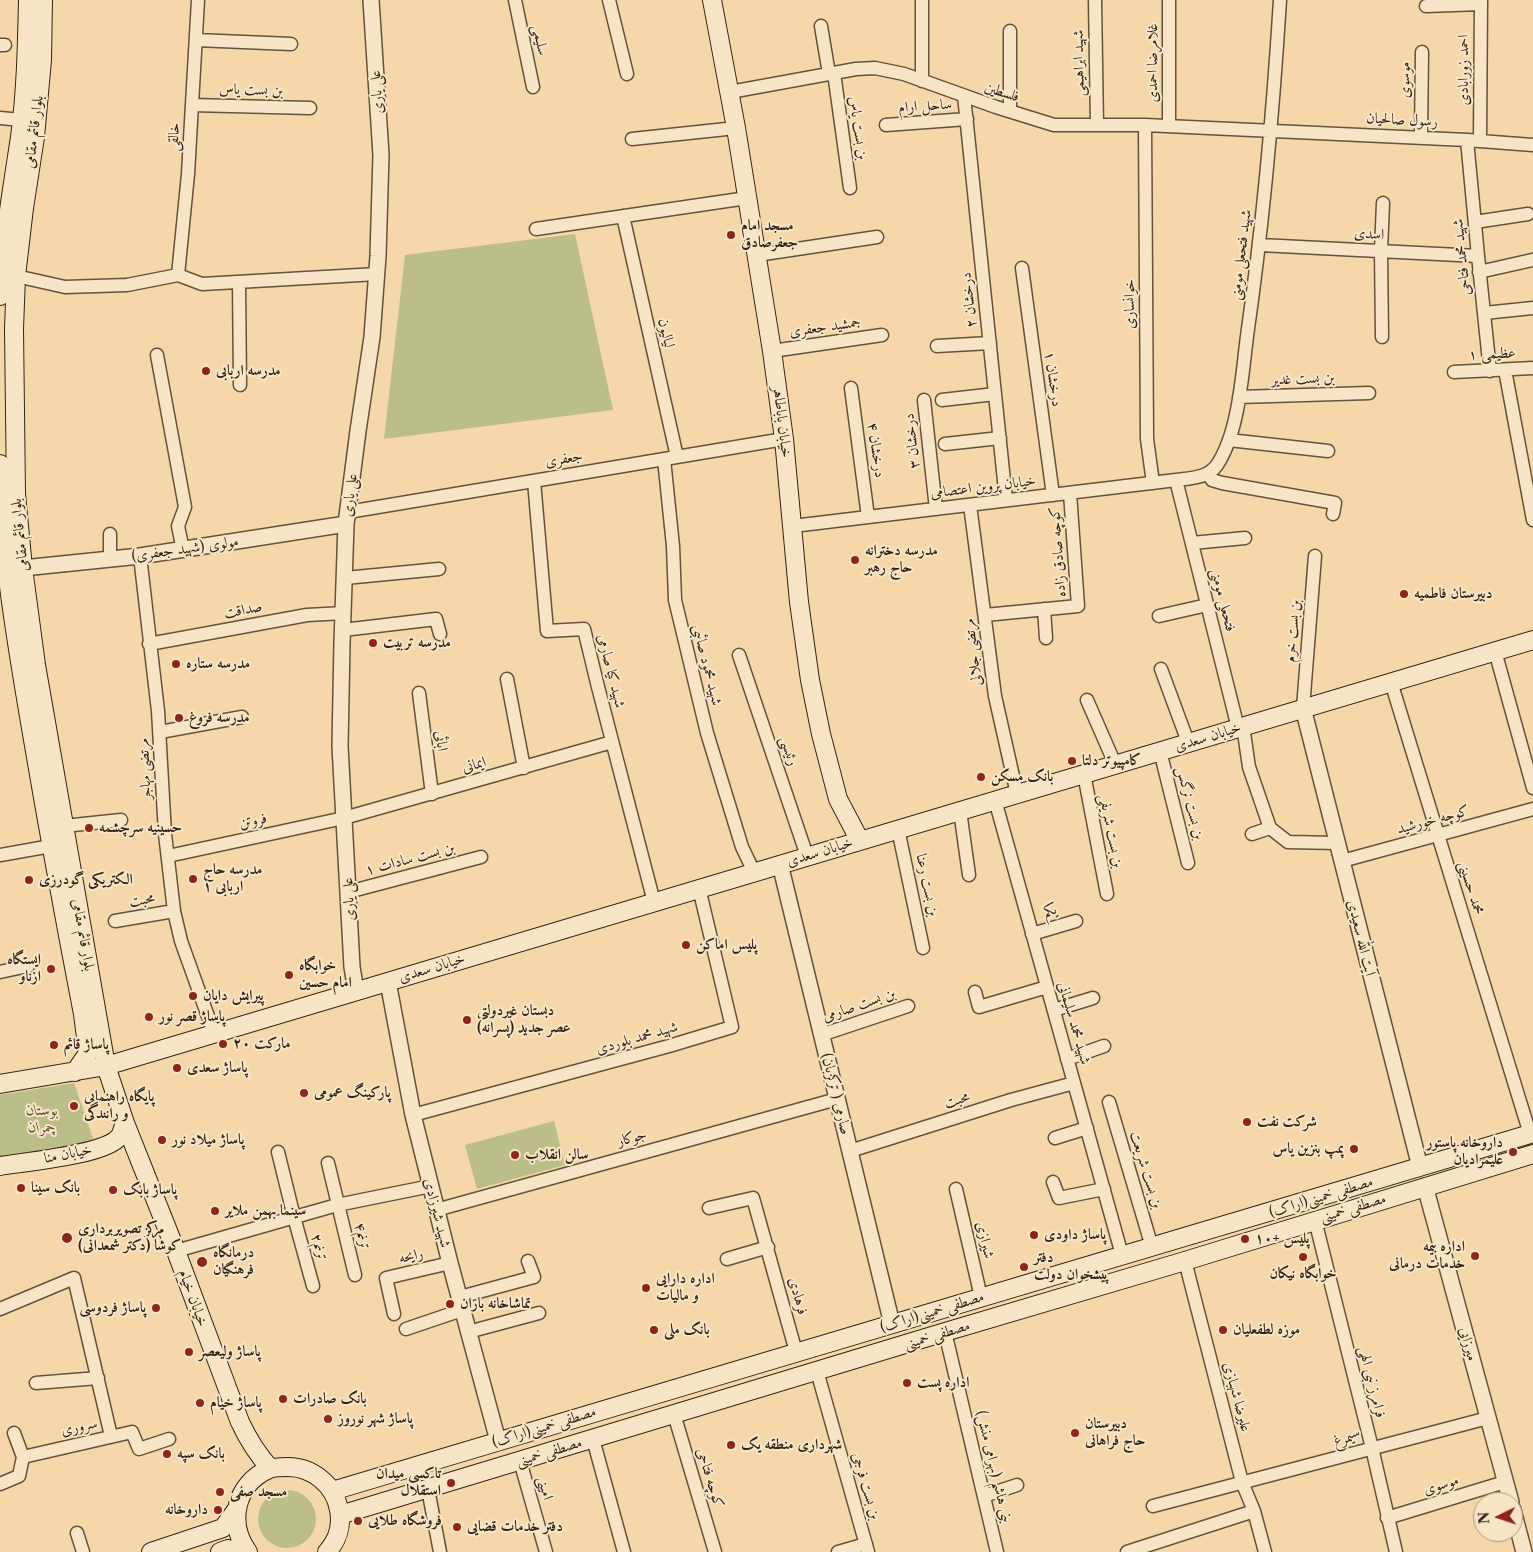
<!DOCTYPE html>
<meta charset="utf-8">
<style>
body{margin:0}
#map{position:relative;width:1533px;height:1552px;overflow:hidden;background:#f5d7aa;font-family:"Libre Caslon Text",serif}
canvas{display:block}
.north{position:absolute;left:1473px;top:1492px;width:50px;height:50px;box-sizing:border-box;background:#f8e5c8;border:1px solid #a99880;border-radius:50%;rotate:266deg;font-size:14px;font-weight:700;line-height:20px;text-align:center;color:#332515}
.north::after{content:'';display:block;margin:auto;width:18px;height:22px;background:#8f2418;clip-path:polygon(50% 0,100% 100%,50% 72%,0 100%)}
</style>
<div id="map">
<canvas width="1533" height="1552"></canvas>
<div class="north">N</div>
</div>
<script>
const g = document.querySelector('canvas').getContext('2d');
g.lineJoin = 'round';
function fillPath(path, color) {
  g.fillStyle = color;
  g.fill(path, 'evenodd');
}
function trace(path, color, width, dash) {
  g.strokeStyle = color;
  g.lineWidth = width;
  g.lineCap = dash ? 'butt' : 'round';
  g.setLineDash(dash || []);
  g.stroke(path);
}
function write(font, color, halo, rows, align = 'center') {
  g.font = font + ' "Libre Caslon Text",Amiri,serif';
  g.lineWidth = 4;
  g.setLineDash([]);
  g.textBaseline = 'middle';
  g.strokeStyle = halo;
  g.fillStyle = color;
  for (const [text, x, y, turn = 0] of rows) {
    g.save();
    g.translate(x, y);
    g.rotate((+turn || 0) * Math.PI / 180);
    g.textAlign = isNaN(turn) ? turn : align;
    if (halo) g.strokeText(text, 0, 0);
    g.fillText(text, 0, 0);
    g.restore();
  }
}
const green = new Path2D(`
 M575 234 613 410 384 439 405 255Z
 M74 1083 94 1141 0 1157V1095Z
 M554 1121 565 1165 477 1189 465 1145Z
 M258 1519a29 29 0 1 1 58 0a29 29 0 1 1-58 0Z`);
const minor = new Path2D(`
 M515 0 533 87
 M609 0 627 74
 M1095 0 1097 125
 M1426 6 1481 4
 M821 26 829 74
 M196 40 291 44
 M0 45H5
 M834 73 850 188
 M922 81V0
 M730 92 856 69 875 68 904 74 996 107 1054 125H1145L1467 140 1533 145
 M964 96 1006 500
 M192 105 310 108
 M1010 111V31
 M0 118 21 120
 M886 125 967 119
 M1145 125 1147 439 1153 483
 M1169 126V0
 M1421 137 1422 52
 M632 139 736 128
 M1467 140 1478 256 1490 371
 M1480 140 1481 0
 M623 216 677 457
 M1475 222 1528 214
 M536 229 747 198
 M1260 245 1478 256
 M757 255 877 237
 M1022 268 1053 495
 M1479 272 1532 260
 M178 275 188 174 198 0
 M16 276 65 287 127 285 178 275 202 284 377 274
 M239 282 240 385
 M1484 313 1533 308
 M1382 337 1381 251 1383 203
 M937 346 990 343
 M772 351 882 335
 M157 355 185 507 178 526 183 550
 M1505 370 1533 520
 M1454 372 1533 368
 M851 388 868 517
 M1239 397 1369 393
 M924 400 936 509
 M942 400 995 394
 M1229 440 1328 451
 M945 444 1000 438
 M664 459 673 546 675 600 707 733 742 847 754 872
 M1208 474 1212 480 1222 483 1335 503 1333 514
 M1176 480 1238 728
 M534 481 547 631 584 629 598 687 654 902
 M970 505 995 696 1017 794
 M348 512 784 439
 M793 526 1176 480C1191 478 1208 478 1217 465 1239 432 1242 375 1247 336 1263 225 1273 113 1280 0
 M110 534V559
 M1192 543 1245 538
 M140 556 158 711 165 834 174 911 181 941 214 1033
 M345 578 439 569
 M1044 609 1046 638
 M985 615 1078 606 1070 493
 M1159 616 1207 605
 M343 630 436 619 440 634
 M149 644 307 615 344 613
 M1495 651 1533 788
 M739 655 807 856
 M1161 669 1188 742
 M507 679 524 768
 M1391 682 1530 1134
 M419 693 432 794
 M1087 700 1115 764
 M1303 708 1315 556
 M1243 726 1249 767 1270 828 1288 842 1337 843
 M160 732 242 717
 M1160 751 1188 863
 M1084 774 1107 894
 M995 800 1122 1255
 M960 811 969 875
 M64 826 121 820
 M898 829 923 948
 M1252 834 1270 828
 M0 855 51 846
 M168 856 344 818 612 742
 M1342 861 1533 809
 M348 892 481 857
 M115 921 174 911
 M1032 934 1076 921
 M0 972 28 966
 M975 992 979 1007 1047 987
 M1054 1010 1093 998
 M821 1035 908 1006
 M1067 1059 1104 1046
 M1109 1102 1152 1247
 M413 1115 669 1046 732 1027 699 888
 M1055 1138 1087 1128
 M850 1151 1011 1100 1074 1083
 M278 1152 294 1217 313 1286
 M328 1163 355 1275
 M1053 1182 1059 1198 1104 1189
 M956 1189 981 1297
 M709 1208 753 1198 796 1352
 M436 1210 837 1099
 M1315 1220 1372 1448 1396 1552
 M176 1251 337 1205 431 1186
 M727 1259 768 1247
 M1185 1261 1242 1482 1254 1511
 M460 1297 534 1277 528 1261
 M0 1309 74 1278 111 1436
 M394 1314 386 1278 450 1263
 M406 1329 462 1310
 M468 1332 539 1313
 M945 1332 997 1552
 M817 1371 868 1552
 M36 1383 98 1378
 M674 1414 715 1552
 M14 1433 23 1457
 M593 1439 624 1552
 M520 1461 546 1552
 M0 1484 19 1476 23 1457 132 1432 139 1449 169 1439
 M428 1489 440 1552
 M984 1496 1017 1485
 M1153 1506 1488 1418
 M1387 1518 1505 1482
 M77 1533 83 1552
 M838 1552 866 1544
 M1127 1552 1254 1511 1265 1552`);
const tertiary = new Path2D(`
 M23 568 140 556 346 524
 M1303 708 1420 1167
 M780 864 892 1324
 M388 982 413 1115 450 1263 498 1441
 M356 991 352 967 340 746 342 643 346 524 358 431 372 337 378 256 381 155 371 0
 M1425 1186 1511 1502
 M1513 1510 1524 1552`);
const secondary = new Path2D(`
 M43 0 42 60 35 137 24 208 16 276 14 329 16 494 23 568 36 665 106 1066 125 1123 176 1251 240 1422C248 1439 257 1454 270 1468
 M712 0 736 128 772 351 784 439 799 602 810 680 821 734 838 799 860 841
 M0 296C3 243 12 190 20 137 26 92 27 46 28 0
 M0 464C1 555 17 645 32 734 48 828 65 921 83 1014L88 1053 75 1072
 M0 1084 106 1066 1533 640
 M0 1166C24 1162 105 1155 119 1137 122 1134 123 1127 125 1123
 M332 1491 1533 1133
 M340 1515 945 1332 1185 1261 1533 1154
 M151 1552 223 1528 237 1509
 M220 1552 228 1549 240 1552
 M248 1552C227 1523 235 1484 269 1469 274 1467 282 1467 288 1467 312 1467 335 1485 339 1510 342 1525 338 1540 327 1552`);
const markers = [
 [731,235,5,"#8f2418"],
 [206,371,5,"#8f2418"],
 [855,560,5,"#8f2418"],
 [1404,594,5,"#8f2418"],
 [373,643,5,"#8f2418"],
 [176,664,5,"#8f2418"],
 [179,718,5,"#8f2418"],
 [1072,761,5,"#8f2418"],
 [981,777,5,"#8f2418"],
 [89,828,5,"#8f2418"],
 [193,879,5,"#8f2418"],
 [29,880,5,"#8f2418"],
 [686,945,5,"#8f2418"],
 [51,969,5,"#8f2418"],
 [289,975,5,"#8f2418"],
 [193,996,5,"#8f2418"],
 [149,1017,5,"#8f2418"],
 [467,1020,5,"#8f2418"],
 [223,1044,5,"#8f2418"],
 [54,1045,5,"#8f2418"],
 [177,1068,5,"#8f2418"],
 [304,1093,5,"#8f2418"],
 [74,1106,5,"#8f2418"],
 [1247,1122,5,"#8f2418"],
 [162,1140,5,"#8f2418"],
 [1354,1149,5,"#8f2418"],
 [1513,1152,5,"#8f2418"],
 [515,1155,5,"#8f2418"],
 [21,1188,5,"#8f2418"],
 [113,1190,5,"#8f2418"],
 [215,1211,5,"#8f2418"],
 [1034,1235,5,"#8f2418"],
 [67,1238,6,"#8f2418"],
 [1245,1239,5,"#8f2418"],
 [1475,1256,5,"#8f2418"],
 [1303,1257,5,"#8f2418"],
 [202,1262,6,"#8f2418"],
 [1024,1267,5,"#8f2418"],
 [646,1288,5,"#8f2418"],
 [450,1304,5,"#8f2418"],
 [156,1308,5,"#8f2418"],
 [654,1330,5,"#8f2418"],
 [1223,1330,5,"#8f2418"],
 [189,1352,5,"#8f2418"],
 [907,1383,5,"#8f2418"],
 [283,1399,5,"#8f2418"],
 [200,1403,5,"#8f2418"],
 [328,1419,5,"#8f2418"],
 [1075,1433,5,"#8f2418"],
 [731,1445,5,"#8f2418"],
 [167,1454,5,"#8f2418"],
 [451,1483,5,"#8f2418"],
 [220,1492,5,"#8f2418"],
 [218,1510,5,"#8f2418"],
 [358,1521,5,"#8f2418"],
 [457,1527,5,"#8f2418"]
];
const streetNames = [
 ["سلیمی",540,40,78],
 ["شهید ابراهیمی",1079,63,-91],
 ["غلامرضا احمدی",1153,63,-90],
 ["احمد زورابادی",1464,70,-90],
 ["موسوی",1405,80,-89],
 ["بن بست یاس",251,90,2],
 ["علی یاری",377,92,-94],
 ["فلسطین",1002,92,18],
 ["ساحل ارام",925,106,-4],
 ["رسول صالحیان",1402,120,3],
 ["بن بست یاس",858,128,82],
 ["بلوار قائم مقامی",34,132,-83],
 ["خالقی",174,137,-87],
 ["اسدی",1369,234,3],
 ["شهید فتحعلی مومنی",1241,255,-83],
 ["شهید محمد فتاحی",1462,257,-96],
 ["درخشان ۲",969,300,-96],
 ["خوانساری",1130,304,-90],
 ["جمشید جعفری",825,327,-8],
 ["لیالیون",666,333,77],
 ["عظیمی ۱",1492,354,-3],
 ["درخشان ۱",1053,379,82],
 ["بن بست غدیر",1303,379,-2],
 ["خیابان باباطاهر",782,422,83],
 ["درخشان ۳",912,441,-96],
 ["درخشان ۴",876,450,82],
 ["جعفری",564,459,-9],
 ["خیابان پروین اعتصامی",983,487,-7],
 ["علی یاری",350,495,-83],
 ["بلوار قائم مقامی",20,535,-96],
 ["مولوی (شهید جعفری)",185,549,-8],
 ["کوچه صادق زاده",1058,552,-94],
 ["فتحعلی مومنی",1223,600,76],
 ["صداقت",243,610,-11],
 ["بن بست خرم",1293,631,-85],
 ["مرتضی جلالی",973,652,-97],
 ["شهید محمود صائبی",707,665,76],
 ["شهید کیا صارمی",611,671,76],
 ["خیابان سعدی",1208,737,-17],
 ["ابائی",441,741,83],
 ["رئیسی",789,751,71],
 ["ایمانی",474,765,-16],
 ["مرتضی مهاجر",145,769,-93],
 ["بن بست نرگس",1190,803,76],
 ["کوچه خورشید",1433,820,-15],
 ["فروتن",253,821,-12],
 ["بن بست شریفی",1111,831,79],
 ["خیابان سعدی",820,852,-17],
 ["بن بست سادات ۱",410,859,-15],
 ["بن بست رعنا",927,885,78],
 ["محمد حسینی",1471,888,73],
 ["علی یاری",349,899,-93],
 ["محبت",142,900,-10],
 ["یکم",1050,911,-16],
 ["بلوار قائم مقامی",83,935,80],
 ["آیت الله سعیدی",1361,938,76],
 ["خیابان سعدی",432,968,-17],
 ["بن بست صارمی",859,1005,-19],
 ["شهید محمد سلیمانی",1074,1023,74],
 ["شهید محمد بلوردی",637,1038,-16],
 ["صارمی ( ترکزبان)",836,1094,76],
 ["محبت",957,1100,-18],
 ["جوکار",632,1138,-15],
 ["خیابان منا",68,1154,-11],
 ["بن بست شریعت",1146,1170,73],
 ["مصطفی خمینی(اراک)",1321,1197,-17],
 ["مصطفی خمینی",1353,1208,-17],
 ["شهید شیرزادی",437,1213,76],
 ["ترنم۴",362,1236,76],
 ["شیرازی",985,1240,77],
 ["ترنم۲",319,1247,74],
 ["رایحه",411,1256,-13],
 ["فرهادی",798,1296,75],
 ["خیابان خیام",193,1298,70],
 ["مصطفی خمینی(اراک)",932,1312,-17],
 ["مصطفی خمینی",937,1335,-17],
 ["میرزایی",1468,1344,75],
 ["فرامرز نبی الهی",1372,1382,76],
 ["علیرضا شهبازی",1237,1397,75],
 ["سروری",79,1427,-13],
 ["مصطفی خمینی(اراک)",544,1427,-17],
 ["سیمرغ",1347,1438,-15],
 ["مصطفی خمینی",549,1452,-17],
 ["بنی هاشم (بهرامی منش)",994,1467,77],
 ["کوچه فتاحی",710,1478,73],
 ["موسوی",1441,1485,-17],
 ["بن بست فرجی",866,1486,74],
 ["امینی",545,1488,74]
];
const poiNames = [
 ["مسجد امام",741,226],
 ["جعفرصادق",741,243],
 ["مدرسه اربابی",216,371],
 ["مدرسه دخترانه",865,551],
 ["حاج رهبر",865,568],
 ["دبیرستان فاطمیه",1414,594],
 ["مدرسه تربیت",383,643],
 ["مدرسه ستاره",186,664],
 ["مدرسه فروغ",189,718],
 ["کامپیوتر دلتا",1082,761],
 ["بانک مسکن",991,777],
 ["حسینیه سرچشمه",99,828],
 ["مدرسه حاج",203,870],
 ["اربابی ۱",203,887],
 ["الکتریکی گودرزی",39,880],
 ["پلیس اماکن",696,945],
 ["ایستگاه",41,960,"right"],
 ["ازناو",41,977,"right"],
 ["خوابگاه",299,966],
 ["امام حسین",299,983],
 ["پیرایش دایان",203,996],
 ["دبستان غیردولتی",477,1011],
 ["عصر جدید (پسرانه)",477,1028],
 ["پاساژ قصر نور",159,1017],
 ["مارکت ۲۰",233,1044],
 ["پاساژ قائم",64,1045],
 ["پاساژ سعدی",187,1068],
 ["پارکینگ عمومی",314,1093],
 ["پایگاه راهنمایی",84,1097],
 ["و رانندگی",84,1114],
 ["شرکت نفت",1257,1122],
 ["پاساژ میلاد نور",172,1140],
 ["داروخانه پاستور",1503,1143,"right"],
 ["علیمرادیان",1503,1160,"right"],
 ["پمپ بنزین یاس",1344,1149,"right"],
 ["سالن انقلاب",525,1155],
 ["بانک سینا",31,1188],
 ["پاساژ بابک",123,1190],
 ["سینما بهمن ملایر",225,1211],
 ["مرکز تصویربرداری",78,1229],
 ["کوشا (دکتر شمعدانی)",78,1246],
 ["پاساژ داودی",1044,1235],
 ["پلیس +۱۰",1255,1239],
 ["اداره بیمه",1465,1247,"right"],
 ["خدمات درمانی",1465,1264,"right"],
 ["درمانگاه",213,1253],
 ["فرهنگیان",213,1270],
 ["دفتر",1034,1258],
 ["پیشخوان دولت",1034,1275],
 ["خوابگاه نیکان",1303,1274,"center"],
 ["اداره دارایی",656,1279],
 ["و مالیات",656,1296],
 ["تماشاخانه باران",460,1304],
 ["پاساژ فردوسی",146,1308,"right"],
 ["بانک ملی",664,1330],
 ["موزه لطفعلیان",1233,1330],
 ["پاساژ ولیعصر",199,1352],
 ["اداره پست",917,1383],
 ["بانک صادرات",293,1399],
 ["پاساژ خیام",210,1403],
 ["پاساژ شهر نوروز",338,1419],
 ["دبیرستان",1085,1424],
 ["حاج فراهانی",1085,1441],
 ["شهرداری منطقه یک",741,1445],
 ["بانک سپه",177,1454],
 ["تاکسی میدان",441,1474,"right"],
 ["استقلال",441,1491,"right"],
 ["مسجد صفی",230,1492],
 ["داروخانه",208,1510,"right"],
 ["فروشگاه طلایی",368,1521],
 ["دفتر خدمات قضایی",467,1527]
];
const parkNames = [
 ["بوستان",42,1111],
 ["چمران",42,1128]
];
fillPath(green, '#bbbe88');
trace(minor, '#64523a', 15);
trace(tertiary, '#64523a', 18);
trace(secondary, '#332515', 20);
trace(minor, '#f8e5c8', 12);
trace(tertiary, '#f8e5c8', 15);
trace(secondary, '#f8e5c8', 18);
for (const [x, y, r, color] of markers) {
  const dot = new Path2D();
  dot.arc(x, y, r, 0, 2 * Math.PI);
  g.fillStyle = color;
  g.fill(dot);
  trace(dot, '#f8e5c8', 2);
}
write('15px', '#332515', '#f8e5c8', streetNames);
write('bold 15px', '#332515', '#f8e5c8', poiNames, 'left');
write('italic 15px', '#554b32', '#f8e5c8', parkNames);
</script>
